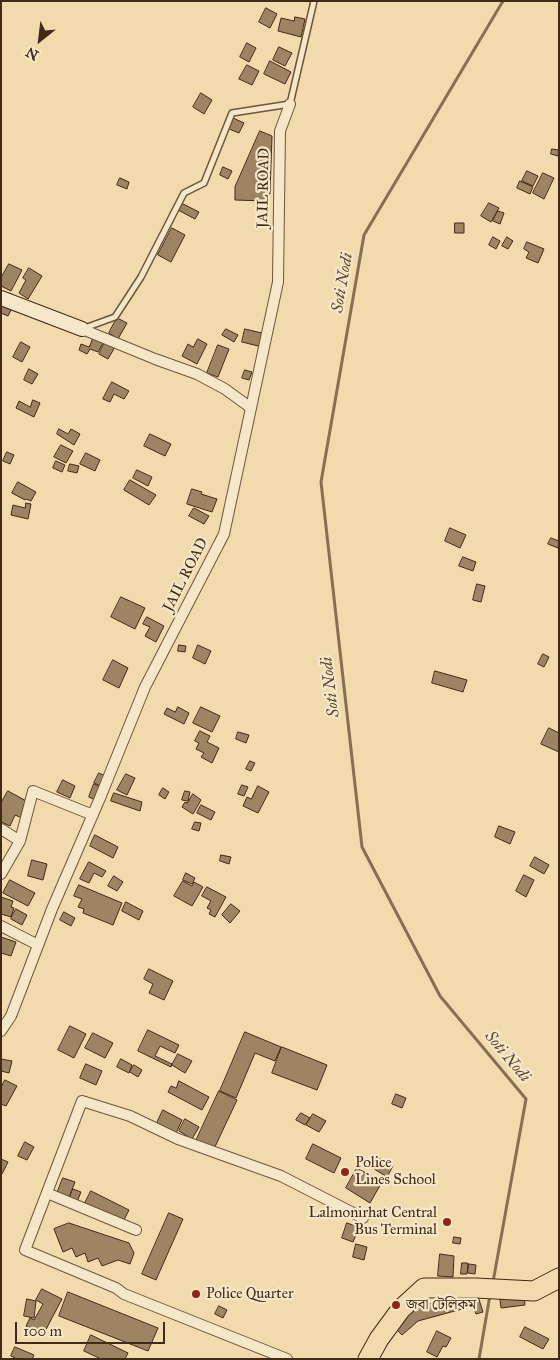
<!DOCTYPE html>
<meta charset="utf-8">
<style>
body{margin:0}
#map{position:relative;width:560px;height:1360px;overflow:hidden;background:#f1daab;font-family:"IM FELL Great Primer",serif}
canvas{display:block}
.frame{position:absolute;inset:0;border:2px solid #432918;pointer-events:none}
.north{position:absolute;left:15px;top:15px;width:50px;height:50px;-webkit-text-stroke:4px #f6e7c8;paint-order:stroke;rotate:209deg;font-size:14px;font-weight:700;line-height:20px;text-align:center;color:#432918}
.north::after{content:'';display:block;margin:auto;width:18px;height:22px;background:#432918;clip-path:polygon(50% 0,100% 100%,50% 72%,0 100%)}
.scale{position:absolute;left:15px;top:1322px;width:150px;height:22px;box-sizing:border-box;border:2px solid #432918;border-top:0;padding-left:6px;font-size:15px;line-height:18px;white-space:nowrap;color:#432918;-webkit-text-stroke:4px #f6e7c8;paint-order:stroke}
</style>
<div id="map">
<canvas width="560" height="1360"></canvas>
<div class="frame"></div>
<div class="north">N</div>
<div class="scale">100 m</div>
</div>
<script>
const g = document.querySelector('canvas').getContext('2d');
g.lineJoin = 'round';
function trace(path, color, width, dash) {
  g.strokeStyle = color;
  g.lineWidth = width;
  g.lineCap = dash ? 'butt' : 'round';
  g.setLineDash(dash || []);
  g.stroke(path);
}
function fillPath(path, color) {
  g.fillStyle = color;
  g.fill(path, 'evenodd');
}
function write(font, color, halo, rows, align = 'center') {
  g.font = font + ' "IM FELL Great Primer","Noto Serif Bengali",serif';
  g.lineWidth = 4.5;
  g.setLineDash([]);
  g.textBaseline = 'middle';
  g.strokeStyle = halo;
  g.fillStyle = color;
  for (const [text, x, y, turn = 0] of rows) {
    g.save();
    g.translate(x, y);
    g.rotate((+turn || 0) * Math.PI / 180);
    g.textAlign = isNaN(turn) ? turn : align;
    if (halo) g.strokeText(text, 0, 0);
    g.fillText(text, 0, 0);
    g.restore();
  }
}
const stream = new Path2D(`
 M493 1282 526 1099 440 996 362 847 321 482 364 235 503 1
 M479 1359 490 1295`);
const building = new Path2D(`
 M266 8 277 14 270 28 259 22Z
 M295 17 305 19 301 37 278 31 281 18 294 21Z
 M247 43 256 48 249 62 240 57Z
 M279 47 292 53 285 66 273 60Z
 M270 61 291 72 285 84 264 74Z
 M247 65 259 71 252 85 239 79Z
 M201 93 212 100 204 114 193 107Z
 M233 118 244 123 239 133 229 129Z
 M260 131 272 136 270 193 267 201 235 200V187Z
 M552 149 559 150 558 156 551 154Z
 M223 167 232 171 228 179 220 175Z
 M527 171 538 176 533 186 522 181Z
 M543 173 554 178 544 199 533 193Z
 M120 178 129 182 127 189 117 185Z
 M520 181 533 187 530 194 517 188Z
 M181 203 199 212 195 219 178 210Z
 M489 203 499 208 491 222 481 216Z
 M498 211 504 213 500 224 493 221Z
 M455 223H464V233H455Z
 M172 228 185 235 171 262 158 255Z
 M493 237 500 241 496 249 489 245Z
 M507 237 513 241 508 249 502 246Z
 M527 242 544 249 538 263 526 258 529 252 524 249Z
 M9 264 22 270 11 291 1 286V278Z
 M29 268 42 276 28 299 19 293 26 280 23 278Z
 M1 305 12 308 8 316 1 313Z
 M117 318 127 323 118 339 109 333Z
 M226 329 238 335 234 342 222 335Z
 M245 329 266 334 262 347 242 342Z
 M94 336 104 341 98 352 90 349 87 354 79 350 81 344 89 347Z
 M198 339 207 344 197 364 182 356 188 344 193 347Z
 M21 342 30 347 22 362 13 357Z
 M105 342 115 347 108 359 99 354Z
 M218 345 229 349 218 377 207 373Z
 M29 369 38 374 32 384 24 380Z
 M245 370 252 372 249 380 242 378Z
 M112 382 129 391 124 399 114 394 110 402 103 399Z
 M33 400 40 403 34 417 16 408 19 401 30 407Z
 M59 429 68 434 71 429 80 434 74 445 57 434Z
 M150 434 171 444 165 456 144 446Z
 M61 445 73 451 66 463 54 457Z
 M7 452 14 455 10 464 3 461Z
 M86 453 100 460 95 471 80 464Z
 M56 461 65 465 62 472 53 468Z
 M70 464 79 466 77 473 68 471Z
 M137 470 152 477 148 486 133 478Z
 M130 480 156 495 149 505 124 490Z
 M18 482 36 492 31 501 26 499 25 500 12 493Z
 M192 489 202 492 201 494 217 499 212 512 187 504Z
 M26 503 31 504 28 519 11 515 13 505 25 508Z
 M194 508 209 516 204 524 189 516Z
 M450 528 466 535 460 548 445 541Z
 M551 538 559 541 558 548 548 544Z
 M463 557 476 562 473 571 459 566Z
 M477 584 485 586 481 602 473 600Z
 M121 597 145 608 135 629 111 617Z
 M147 617 164 626 156 642 145 636 150 627 143 624Z
 M179 645 186 646 185 652 178 651Z
 M198 645 211 651 205 664 193 658Z
 M543 654 549 657 544 667 538 664Z
 M113 660 128 668 119 688 103 680Z
 M435 671 467 680 463 692 432 683Z
 M178 707 189 713 184 724 164 714 167 708 175 712Z
 M201 707 220 716 212 732 193 723Z
 M549 728 559 733V752L541 744Z
 M200 731 210 736 207 742 219 748 212 763 201 757 204 753 196 749 199 743 195 741Z
 M238 732 249 735 246 743 236 739Z
 M250 761 255 763 251 771 246 769Z
 M99 773 107 777 103 787 94 783Z
 M126 774 135 778 127 795 117 790Z
 M63 780 75 786 70 798 57 792Z
 M94 784 100 787 95 800 89 797Z
 M242 785 248 787 244 796 238 794Z
 M258 786 269 792 258 813 243 806 247 797 251 799Z
 M163 788 169 792 165 799 159 795Z
 M8 791 30 803 22 818 15 815 10 826 1 822V803Z
 M185 791 190 792 188 801 182 800Z
 M114 793 142 802 140 811 111 801Z
 M193 794 201 800 193 814 182 807 185 802 187 803Z
 M201 805 215 812 211 820 197 813Z
 M195 822 201 823 199 831 192 829Z
 M499 826 515 832 510 844 495 837Z
 M95 835 118 847 113 858 90 846Z
 M221 855 231 857 229 864 220 861Z
 M535 857 549 865 544 874 530 866Z
 M32 860 47 864 43 880 28 876Z
 M89 862 106 871 102 877 94 873 89 883 80 879Z
 M186 873 195 878 192 884 183 880Z
 M524 875 534 880 526 897 516 891Z
 M114 876 123 882 117 891 108 886Z
 M10 880 35 893 28 906 3 893Z
 M183 881 192 886 194 882 203 887 192 906 174 896Z
 M79 885 122 903 113 925 83 913 84 909 78 907 82 899 74 896Z
 M207 887 226 897 215 917 209 914 211 910 207 908 211 901 202 896Z
 M1 897 13 901 11 907 14 908 11 917 1 914Z
 M126 902 143 911 139 920 122 911Z
 M231 904 240 911 230 923 222 915Z
 M16 909 27 915 22 925 11 919Z
 M64 912 75 918 71 926 60 920Z
 M1 937 16 942 11 956 1 953Z
 M149 969 173 981 164 1000 149 993 153 984 144 979Z
 M70 1026 86 1034 74 1058 58 1050Z
 M148 1030 179 1045 175 1053 160 1046 155 1056 172 1064 171 1067 138 1051Z
 M245 1032 281 1047 275 1061 255 1053 236 1098 220 1091Z
 M93 1033 113 1043 105 1058 85 1048Z
 M282 1047 327 1065 317 1090 272 1073Z
 M178 1054 192 1061 185 1073 172 1065Z
 M1 1059 12 1061 9 1073 1 1071Z
 M121 1059 132 1065 129 1073 117 1067Z
 M86 1064 102 1071 96 1085 80 1078Z
 M134 1065 142 1070 138 1077 130 1072Z
 M5 1080 17 1086 6 1106 1 1104V1088Z
 M179 1081 209 1097 202 1110 168 1092 171 1086 176 1088Z
 M219 1091 237 1100 213 1151 195 1143Z
 M396 1094 406 1098 402 1108 392 1104Z
 M163 1110 182 1120 176 1133 157 1123Z
 M301 1113 310 1118 305 1125 296 1120Z
 M313 1114 326 1121 319 1132 306 1125Z
 M185 1119 199 1127 192 1139 179 1131Z
 M25 1142 34 1147 27 1160 18 1156Z
 M313 1144 341 1158 334 1173 306 1159Z
 M378 1157 393 1166 387 1177 371 1167Z
 M1 1159 8 1162 2 1174 1 1173Z
 M357 1168 382 1182 370 1203 346 1188Z
 M63 1178 75 1182 68 1200 56 1196Z
 M73 1189 81 1192 77 1202 69 1200Z
 M91 1191 129 1210 123 1222 85 1203Z
 M169 1213 183 1219 156 1280 142 1274Z
 M69 1223 129 1243 134 1253 130 1264 118 1260 102 1266 98 1258 88 1262 85 1253 76 1257 72 1248 63 1252 54 1229Z
 M347 1223 359 1227 353 1242 342 1238Z
 M454 1237 461 1238 460 1244 453 1243Z
 M356 1244 367 1247 364 1260 353 1257Z
 M440 1254 454 1256 453 1277 438 1276Z
 M462 1263H468L467 1274H461Z
 M469 1264 476 1265 475 1274 468 1273Z
 M42 1289 62 1299 43 1335 26 1326 30 1318 34 1320 43 1304 36 1300Z
 M523 1289 525 1305 501 1308 499 1292Z
 M68 1292 158 1328 148 1351 59 1316Z
 M477 1293 483 1312 476 1314 473 1306 418 1321 402 1335 394 1327 416 1306 452 1300Z
 M27 1299 36 1301 34 1318 24 1316Z
 M219 1306 227 1310 223 1318 215 1314Z
 M525 1327 549 1339 543 1349 520 1337Z
 M437 1331 451 1338 446 1347 443 1346 437 1357 427 1352Z
 M91 1335 128 1353 125 1359H101L84 1351Z
 M15 1347 34 1355 32 1359H17L11 1356Z`);
const lane = new Path2D(`
 M82 329 115 317 141 277 184 193 204 183 232 113 290 104 314 1`);
const street = new Path2D(`
 M82 329 155 359 197 374 225 389 251 408
 M1 829 20 841
 M1 874 20 841 33 791 93 815
 M1 926 38 945
 M1 1031 11 1016 52 909 100 798 145 687 224 534 278 282 280 131 290 104
 M47 1193 136 1230
 M287 1359 124 1294 116 1288 25 1250 82 1101 130 1116 178 1139 281 1176 363 1218`);
const secondary = new Path2D(`
 M1 298 82 329`);
const highway = new Path2D(`
 M368 1359 379 1339 401 1309 424 1288H476L534 1291 559 1278`);
const markers = [
 [345,1172,5,"#8f2418"],
 [447,1222,5,"#8f2418"],
 [196,1294,5,"#8f2418"],
 [396,1305,5,"#8f2418"]
];
const streetNames = [
 ["JAIL ROAD",264,188,-89],
 ["JAIL ROAD",186,575,-63]
];
const poiNames = [
 ["Police",355,1163],
 ["Lines School",355,1180],
 ["Lalmonirhat Central",437,1213,"right"],
 ["Bus Terminal",437,1230,"right"],
 ["Police Quarter",206,1294],
 ["জবা টেলিকম",406,1305]
];
const waterNames = [
 ["Soti Nodi",343,283,-80],
 ["Soti Nodi",331,687,-97],
 ["Soti Nodi",507,1057,50]
];
trace(stream, '#886f52', 3);
fillPath(building, '#9d8564');
trace(building, '#432918', 1);
trace(lane, '#6e553d', 8);
trace(street, '#6e553d', 12);
trace(secondary, '#432918', 16);
trace(highway, '#432918', 21);
trace(lane, '#f6e7c8', 5);
trace(street, '#f6e7c8', 10);
trace(secondary, '#f6e7c8', 14);
trace(highway, '#f1daab', 19);
for (const [x, y, r, color] of markers) {
  const dot = new Path2D();
  dot.arc(x, y, r, 0, 2 * Math.PI);
  g.fillStyle = color;
  g.fill(dot);
  trace(dot, '#f6e7c8', 2);
}
write('15px', '#432918', '#f6e7c8', streetNames);
write('15px', '#432918', '#f6e7c8', poiNames, 'left');
write('italic 16px', '#604630', '#f6e7c8', waterNames);
</script>
